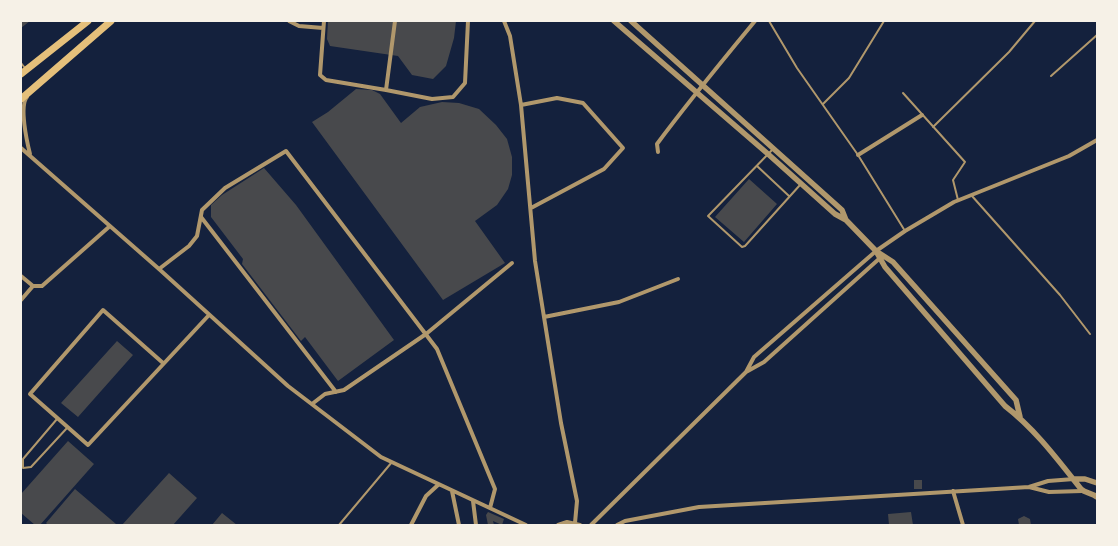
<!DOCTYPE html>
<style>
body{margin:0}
#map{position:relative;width:1118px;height:546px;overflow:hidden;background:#14213d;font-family:"Sofia Sans Condensed",sans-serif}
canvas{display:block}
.frame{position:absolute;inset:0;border:22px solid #f6f1e7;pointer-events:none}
</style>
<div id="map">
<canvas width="1118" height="546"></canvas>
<div class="frame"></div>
</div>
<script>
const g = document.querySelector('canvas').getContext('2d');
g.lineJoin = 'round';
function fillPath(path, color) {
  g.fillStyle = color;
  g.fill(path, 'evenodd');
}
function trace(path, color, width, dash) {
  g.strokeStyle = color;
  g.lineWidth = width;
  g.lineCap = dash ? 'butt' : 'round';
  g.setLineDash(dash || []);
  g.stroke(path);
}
const building = new Path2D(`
 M21 21H30L21 28Z
 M328 21H456L454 38 446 66 433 79 412 75 398 56 330 46 327 39Z
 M356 89 372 90 380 94 401 123 420 107 442 102 459 103 479 109 496 125 507 139 512 157V175L508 189 497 205 475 221 505 263 443 300 312 122 328 112Z
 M264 168 296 205 394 340 338 381 305 337 301 341 242 264 243 259 211 217V205L222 195Z
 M749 179 777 204 744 242 715 217Z
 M117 341 133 355 78 417 61 403Z
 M68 441 94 464 40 525H35L21 513V494Z
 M169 473 197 498 173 525H122Z
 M914 480H922V489H914Z
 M75 489 116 524 115 525H48L46 523Z
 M488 512 504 519 502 525 493 521 494 525H488L486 515Z
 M911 512 913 525H889L888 514Z
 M222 513 237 525H212Z
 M1024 516 1030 519 1031 525H1019L1018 519Z`);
const service = new Path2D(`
 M769 21 797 68 858 155 905 231
 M21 63 25 68
 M1051 76 1097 35
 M903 93 965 162 953 180 958 200
 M823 104 849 78 884 21
 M933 127 1009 52 1035 21
 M773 149 708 216 742 247 745 246 800 185
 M757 166 789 196
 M972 196 1060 295 1090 334
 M57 419 23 459V468L31 467 67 428
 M339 525 392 462`);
const minor = new Path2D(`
 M289 21 299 26 323 28
 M324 21 320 75 326 80 386 90 395 21
 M504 21 510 36 521 105 535 261 561 423 577 501 575 523
 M386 90 432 99 453 97 465 83 468 21
 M27 97C19 106 27 142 30 154
 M521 105 557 98 583 103 623 148 604 169 531 208
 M21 148 159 269 288 386 381 457 526 525
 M658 152 657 144C688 102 722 61 755 21
 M858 155 922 115
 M201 217 336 392
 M159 269 189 246 197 236 202 210 225 188 286 151 437 349 495 489 490 508
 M21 276 33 286 21 300
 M33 286H42L110 226
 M544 317 619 302 678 279
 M163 363 103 310 30 394 88 445 209 315
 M746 372 764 362 880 258
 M312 404 325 394 344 390 426 334 512 263
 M1029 487 1049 492 1082 491
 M452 491 459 525
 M953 491 963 525
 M473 501 476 525
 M411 525 426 496 438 485
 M558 525 567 522 580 525
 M591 525 746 372 754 357 876 251 905 231 954 202 1069 156 1097 140
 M617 525 625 521 699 507 1029 487 1048 481 1074 479`);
const tertiary = new Path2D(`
 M614 21 768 154 835 214 846 220 876 251 893 262 1016 400 1020 417
 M631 21 842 210 846 220
 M877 253 885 267 1005 406C1035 429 1058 460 1081 489 1085 493 1092 493 1097 497
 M1074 479H1085L1097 483`);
const primary = new Path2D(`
 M21 74 88 21
 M21 99 111 21`);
fillPath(building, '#48494c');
trace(service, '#b1986c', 2);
trace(minor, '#b1986c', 4);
trace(tertiary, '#b1986c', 5.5);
trace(primary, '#e5c07b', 7);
</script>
